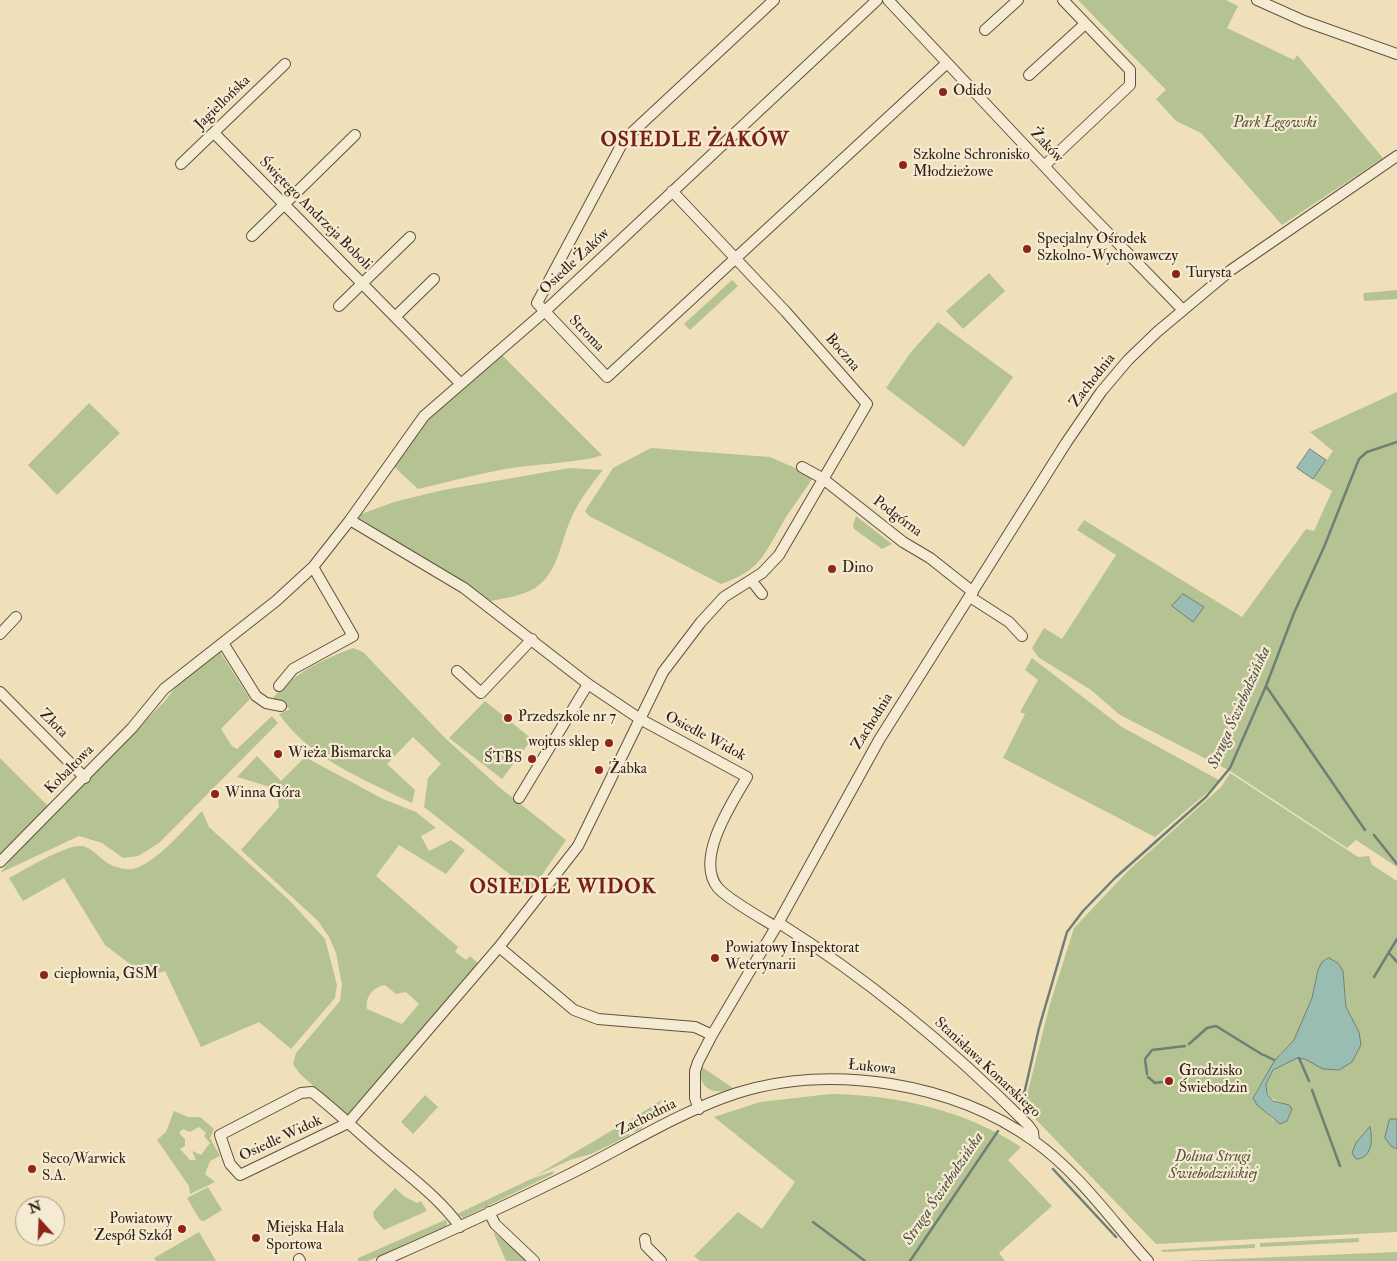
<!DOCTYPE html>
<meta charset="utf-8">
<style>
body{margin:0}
#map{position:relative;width:1397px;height:1261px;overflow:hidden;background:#efe0ba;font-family:"IM FELL Double Pica",serif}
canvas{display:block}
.north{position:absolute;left:15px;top:1196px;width:50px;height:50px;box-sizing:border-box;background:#f5ebd2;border:1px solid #a79a87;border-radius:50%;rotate:340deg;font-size:14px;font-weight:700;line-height:20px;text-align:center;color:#312117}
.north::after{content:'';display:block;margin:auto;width:18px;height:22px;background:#8f2418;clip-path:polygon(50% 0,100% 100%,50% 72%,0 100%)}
</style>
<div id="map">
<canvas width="1397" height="1261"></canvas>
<div class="north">N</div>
</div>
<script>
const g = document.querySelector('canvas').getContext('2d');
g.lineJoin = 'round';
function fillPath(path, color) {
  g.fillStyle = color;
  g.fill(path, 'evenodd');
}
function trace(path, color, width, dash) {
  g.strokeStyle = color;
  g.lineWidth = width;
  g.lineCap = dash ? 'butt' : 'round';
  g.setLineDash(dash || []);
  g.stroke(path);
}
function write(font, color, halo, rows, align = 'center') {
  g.font = font + ' "IM FELL Double Pica",serif';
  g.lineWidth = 4.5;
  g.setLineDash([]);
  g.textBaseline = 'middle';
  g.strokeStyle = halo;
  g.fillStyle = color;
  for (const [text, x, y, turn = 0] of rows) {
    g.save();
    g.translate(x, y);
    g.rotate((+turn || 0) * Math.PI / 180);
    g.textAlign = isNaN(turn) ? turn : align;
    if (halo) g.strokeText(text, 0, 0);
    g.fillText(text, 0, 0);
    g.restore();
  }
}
const green = new Path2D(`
 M1078 0H1226L1238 6 1227 28 1294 60 1297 55 1383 158 1282 225 1201 133 1176 121 1156 99 1166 90Z
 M989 273 1005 291 963 329 946 311Z
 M732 280 738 286 690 330 684 324Z
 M1397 290V299L1364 301 1363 294 1365 293Z
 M938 322 1013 377 964 447 886 388 911 352Z
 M501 354 602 455C592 461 530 465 512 468 480 473 449 482 418 489L389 462 421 412Z
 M1397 392V867L1356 840 1347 848 1230 771 1120 715 1091 690 1038 657 1032 648 1044 628 1062 639 1116 555 1077 530 1084 520 1242 617 1306 529 1314 531 1332 491 1313 479 1333 451 1310 432Z
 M89 403 120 433 57 495 28 465Z
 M651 448 770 457 809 474 812 479C803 494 791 508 782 524 762 558 760 570 721 584L589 516 585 511 613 468Z
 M570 468 603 470C590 486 578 502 570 521 560 544 558 573 535 588 522 596 505 598 491 601L356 516 394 502 443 490Z
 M856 516 892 544 882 549 854 529 853 525Z
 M353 648 363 652 445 738 499 787 566 840 531 891 424 807 428 778 441 764 413 737 387 764 415 790 412 803C365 780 310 759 279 714L290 709 273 698C295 672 322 660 353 648Z
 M219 650 250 699 221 729 232 746 237 749 272 716 278 723 159 843 138 856 123 858 102 843 79 836 0 873 33 833 164 702 179 683Z
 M1032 658 1122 727 1219 780 1216 785 1155 837 1003 758 1025 714 1020 712 1038 680 1025 670Z
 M485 701 532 739 502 779 449 738Z
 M257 756 281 781 305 757 383 799 416 812 436 828 421 836 429 851 451 840 465 850 446 874 399 845 376 876 458 947 455 952 466 960 470 956 480 965 349 1118 300 1074 293 1064 296 1053 340 1001 342 985 336 953 329 937 318 921 241 850 279 807 277 789 237 777ZM385 985 396 994 406 992 419 1004 402 1024 367 1009C365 997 373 987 385 985Z
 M0 758 50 808 0 858Z
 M1230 773 1358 857 1369 856 1372 865 1397 881V1232L1156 1244 1021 1104 1028 1091 1050 1004 1074 928 1128 871 1221 787ZM1325 959H1332L1338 963 1345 987 1346 1007 1352 1017 1354 1059 1339 1070C1319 1072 1313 1058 1299 1058 1274 1058 1248 1095 1284 1103L1274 1121 1254 1101V1095L1278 1056 1294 1040 1312 998 1318 970Z
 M202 811 209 827 290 901 325 939 337 985 335 998 291 1049 259 1022 201 1047 165 971 147 977 105 945 64 878 23 901 9 878C24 870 66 844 82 846 94 848 101 861 113 866 120 868 129 871 136 868 159 860 184 829 202 811Z
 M702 1067 733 1088C717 1096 696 1090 702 1067Z
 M830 1094C897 1095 965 1110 1021 1147L1008 1160 1052 1206 999 1253 1005 1261H700L694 1256 738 1212 762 1229 795 1182 714 1117 760 1102Z
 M425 1095 438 1107 413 1134 401 1122Z
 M663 1099 641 1129 635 1132 626 1123Z
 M174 1111 188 1117H200L214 1129 210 1138 220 1156 210 1161 205 1174 215 1182 190 1194 189 1186 157 1140 166 1132ZM199 1127 206 1133 204 1136 210 1143 201 1155 192 1151 196 1160H190L180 1149 185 1146V1139L179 1133 183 1129 190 1132Z
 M621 1125 630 1135 591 1154 570 1160 535 1176Z
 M554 1171 553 1174 463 1218 457 1214 531 1179Z
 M208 1187 222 1210 204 1221 200 1220 187 1198Z
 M395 1188 405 1197 417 1203 421 1201 427 1211 384 1230 374 1218 373 1212Z
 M445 1220 447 1221V1227L368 1261H358V1258Z
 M199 1232 216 1261H156L154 1258Z
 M493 1232 530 1261H506Z
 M1359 1238V1242L1260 1247V1243Z
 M1255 1244V1248L1163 1252 1161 1250Z
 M1397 1252V1261H1183Z`);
const water = new Path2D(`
 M1310 449 1326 460 1313 479 1297 468Z
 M1183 594 1204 607 1193 622 1172 606Z
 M1329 958 1338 963 1343 971 1346 1007 1359 1032 1361 1045 1352 1062 1339 1070 1323 1069 1305 1059 1297 1058 1273 1070 1266 1084 1267 1094 1273 1101 1289 1105 1292 1109 1287 1121 1280 1124 1257 1105 1253 1098 1275 1060 1294 1040 1312 998 1318 970 1322 962Z
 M1390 1119H1397V1149L1391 1146 1385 1138Z
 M1370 1127C1373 1139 1372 1159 1356 1159L1352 1153 1356 1143Z`);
const stream = new Path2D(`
 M1266 686 1365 830
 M1374 835 1397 864
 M1389 953 1397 962
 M1374 977 1397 939
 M1189 1044 1207 1028 1216 1026 1263 1055
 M1264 1055 1274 1060
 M1299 1058 1309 1081
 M1147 1074 1145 1059 1152 1050 1185 1046
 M1148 1077 1155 1083 1162 1082
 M1312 1090 1340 1166
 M1018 1103 1025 1090 1039 1028 1067 932 1083 911 1115 878 1206 797 1230 768 1266 686 1294 613 1324 547 1359 459 1367 452 1397 442
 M1053 1169 1116 1237
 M813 1222 865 1261
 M910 1261 998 1131`);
const minor = new Path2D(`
 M774 0 624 140 537 303 607 377 947 63
 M888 0 1076 200 1183 310
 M1257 0 1304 21 1397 54
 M985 30 1018 0
 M1029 75 1085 24
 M214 133 461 384
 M181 164 285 64
 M1044 166 1130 85V70L1063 0
 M672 191 786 312 867 404 779 555 762 573 724 597 701 622 663 672 578 846 499 947 574 1010 598 1019 695 1027 712 1035
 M252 236 355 135
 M339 306 410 237
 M395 317 434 279
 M802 467 822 478 903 542 930 558 973 592
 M350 520 424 416 544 312 877 0
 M751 580 762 594
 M970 597 1009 622 1022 636
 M0 634 16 617
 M223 643 256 696 266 703 281 706
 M457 671 481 693 532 639
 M279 686 293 669 353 636 313 567
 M0 692 85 778
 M519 798 588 684
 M0 862 132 728 164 689 276 601 313 567 350 520 464 588 588 684 640 719 747 777C732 803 694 859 718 888 729 900 761 918 776 927
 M779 923C870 980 952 1049 1028 1125L1033 1132 1034 1141
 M699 1109 695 1098V1071L698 1062 712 1035 776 927 879 740 1066 443 1101 392 1128 360 1157 332 1231 270 1397 156
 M489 1212 495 1224 534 1261
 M460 1227C439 1197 406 1174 379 1150 357 1131 335 1110 312 1092L301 1093 220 1135 230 1164 240 1175 348 1123 499 947
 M645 1239 646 1246 661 1261
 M299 1259 300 1261
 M382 1261C446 1233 510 1204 572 1173 626 1146 679 1112 737 1093 831 1063 954 1083 1034 1141 1079 1173 1111 1220 1148 1261`);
const markers = [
 [943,92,5,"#8f2418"],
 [903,165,5,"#8f2418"],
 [1027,249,5,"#8f2418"],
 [1176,274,5,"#8f2418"],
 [832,569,5,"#8f2418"],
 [508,718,5,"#8f2418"],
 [609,743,5,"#8f2418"],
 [278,754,5,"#8f2418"],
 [532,759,5,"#8f2418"],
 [599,770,5,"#8f2418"],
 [215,794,5,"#8f2418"],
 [715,958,5,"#8f2418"],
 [44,975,5,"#8f2418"],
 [1169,1081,5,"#8f2418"],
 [32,1169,5,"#8f2418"],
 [182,1229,5,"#8f2418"],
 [256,1238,5,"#8f2418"]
];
const poiNames = [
 ["Odido",953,92],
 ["Szkolne Schronisko",913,156],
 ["Młodzieżowe",913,173],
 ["Specjalny Ośrodek",1037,240],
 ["Szkolno-Wychowawczy",1037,257],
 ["Turysta",1186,274],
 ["Dino",842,569],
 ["Przedszkole nr 7",518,718],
 ["wojtus sklep",599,743,"right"],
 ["Wieża Bismarcka",288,754],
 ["ŚTBS",522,759,"right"],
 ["Żabka",609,770],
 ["Winna Góra",225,794],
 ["Powiatowy Inspektorat",725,949],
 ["Weterynarii",725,966],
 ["ciepłownia, GSM",54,975],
 ["Grodzisko",1179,1072],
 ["Świebodzin",1179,1089],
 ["Seco/Warwick",42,1160],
 ["S.A.",42,1177],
 ["Powiatowy",172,1220,"right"],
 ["Zespół Szkół",172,1237,"right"],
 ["Miejska Hala",266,1229],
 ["Sportowa",266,1246]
];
const streetNames = [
 ["Jagiellońska",223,103,-44],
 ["Żaków",1046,146,47],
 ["Świętego Andrzeja Boboli",315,214,45],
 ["Osiedle Żaków",575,262,-43],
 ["Stroma",586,334,46],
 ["Boczna",842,353,49],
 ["Zachodnia",1093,381,-52],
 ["Podgórna",897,517,37],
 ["Zachodnia",873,722,-58],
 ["Złota",53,724,45],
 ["Osiedle Widok",705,737,28],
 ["Kobaltowa",70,770,-45],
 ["Łukowa",872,1068,6],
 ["Stanisława Konarskiego",987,1068,43],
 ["Zachodnia",647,1118,-27],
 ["Osiedle Widok",281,1139,-25]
];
const parkNames = [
 ["Park Łęgowski",1275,124],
 ["Dolina Strugi",1213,1158],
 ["Świebodzińskiej",1213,1175]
];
const waterNames = [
 ["Struga Świebodzińska",1240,708,-66],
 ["Struga Świebodzińska",944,1189,-56]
];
const districtNames = [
 ["OSIEDLE ŻAKÓW",695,142],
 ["OSIEDLE WIDOK",563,889]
];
fillPath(green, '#b5c392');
fillPath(water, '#9abdb3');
trace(water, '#707f75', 1);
trace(stream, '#707f75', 2.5);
trace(minor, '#605140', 12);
trace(minor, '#f5ebd2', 10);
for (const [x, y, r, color] of markers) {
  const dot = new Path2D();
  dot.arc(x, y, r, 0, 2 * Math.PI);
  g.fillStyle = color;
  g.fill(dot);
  trace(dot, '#f5ebd2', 2);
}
write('15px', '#312117', '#f5ebd2', poiNames, 'left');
write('15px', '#312117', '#f5ebd2', streetNames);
write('italic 15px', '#59523c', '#f5ebd2', parkNames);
write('italic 16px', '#505046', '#f5ebd2', waterNames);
g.letterSpacing = '1px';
write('bold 20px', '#7a1f14', '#f5ebd2', districtNames);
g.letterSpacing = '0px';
</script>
